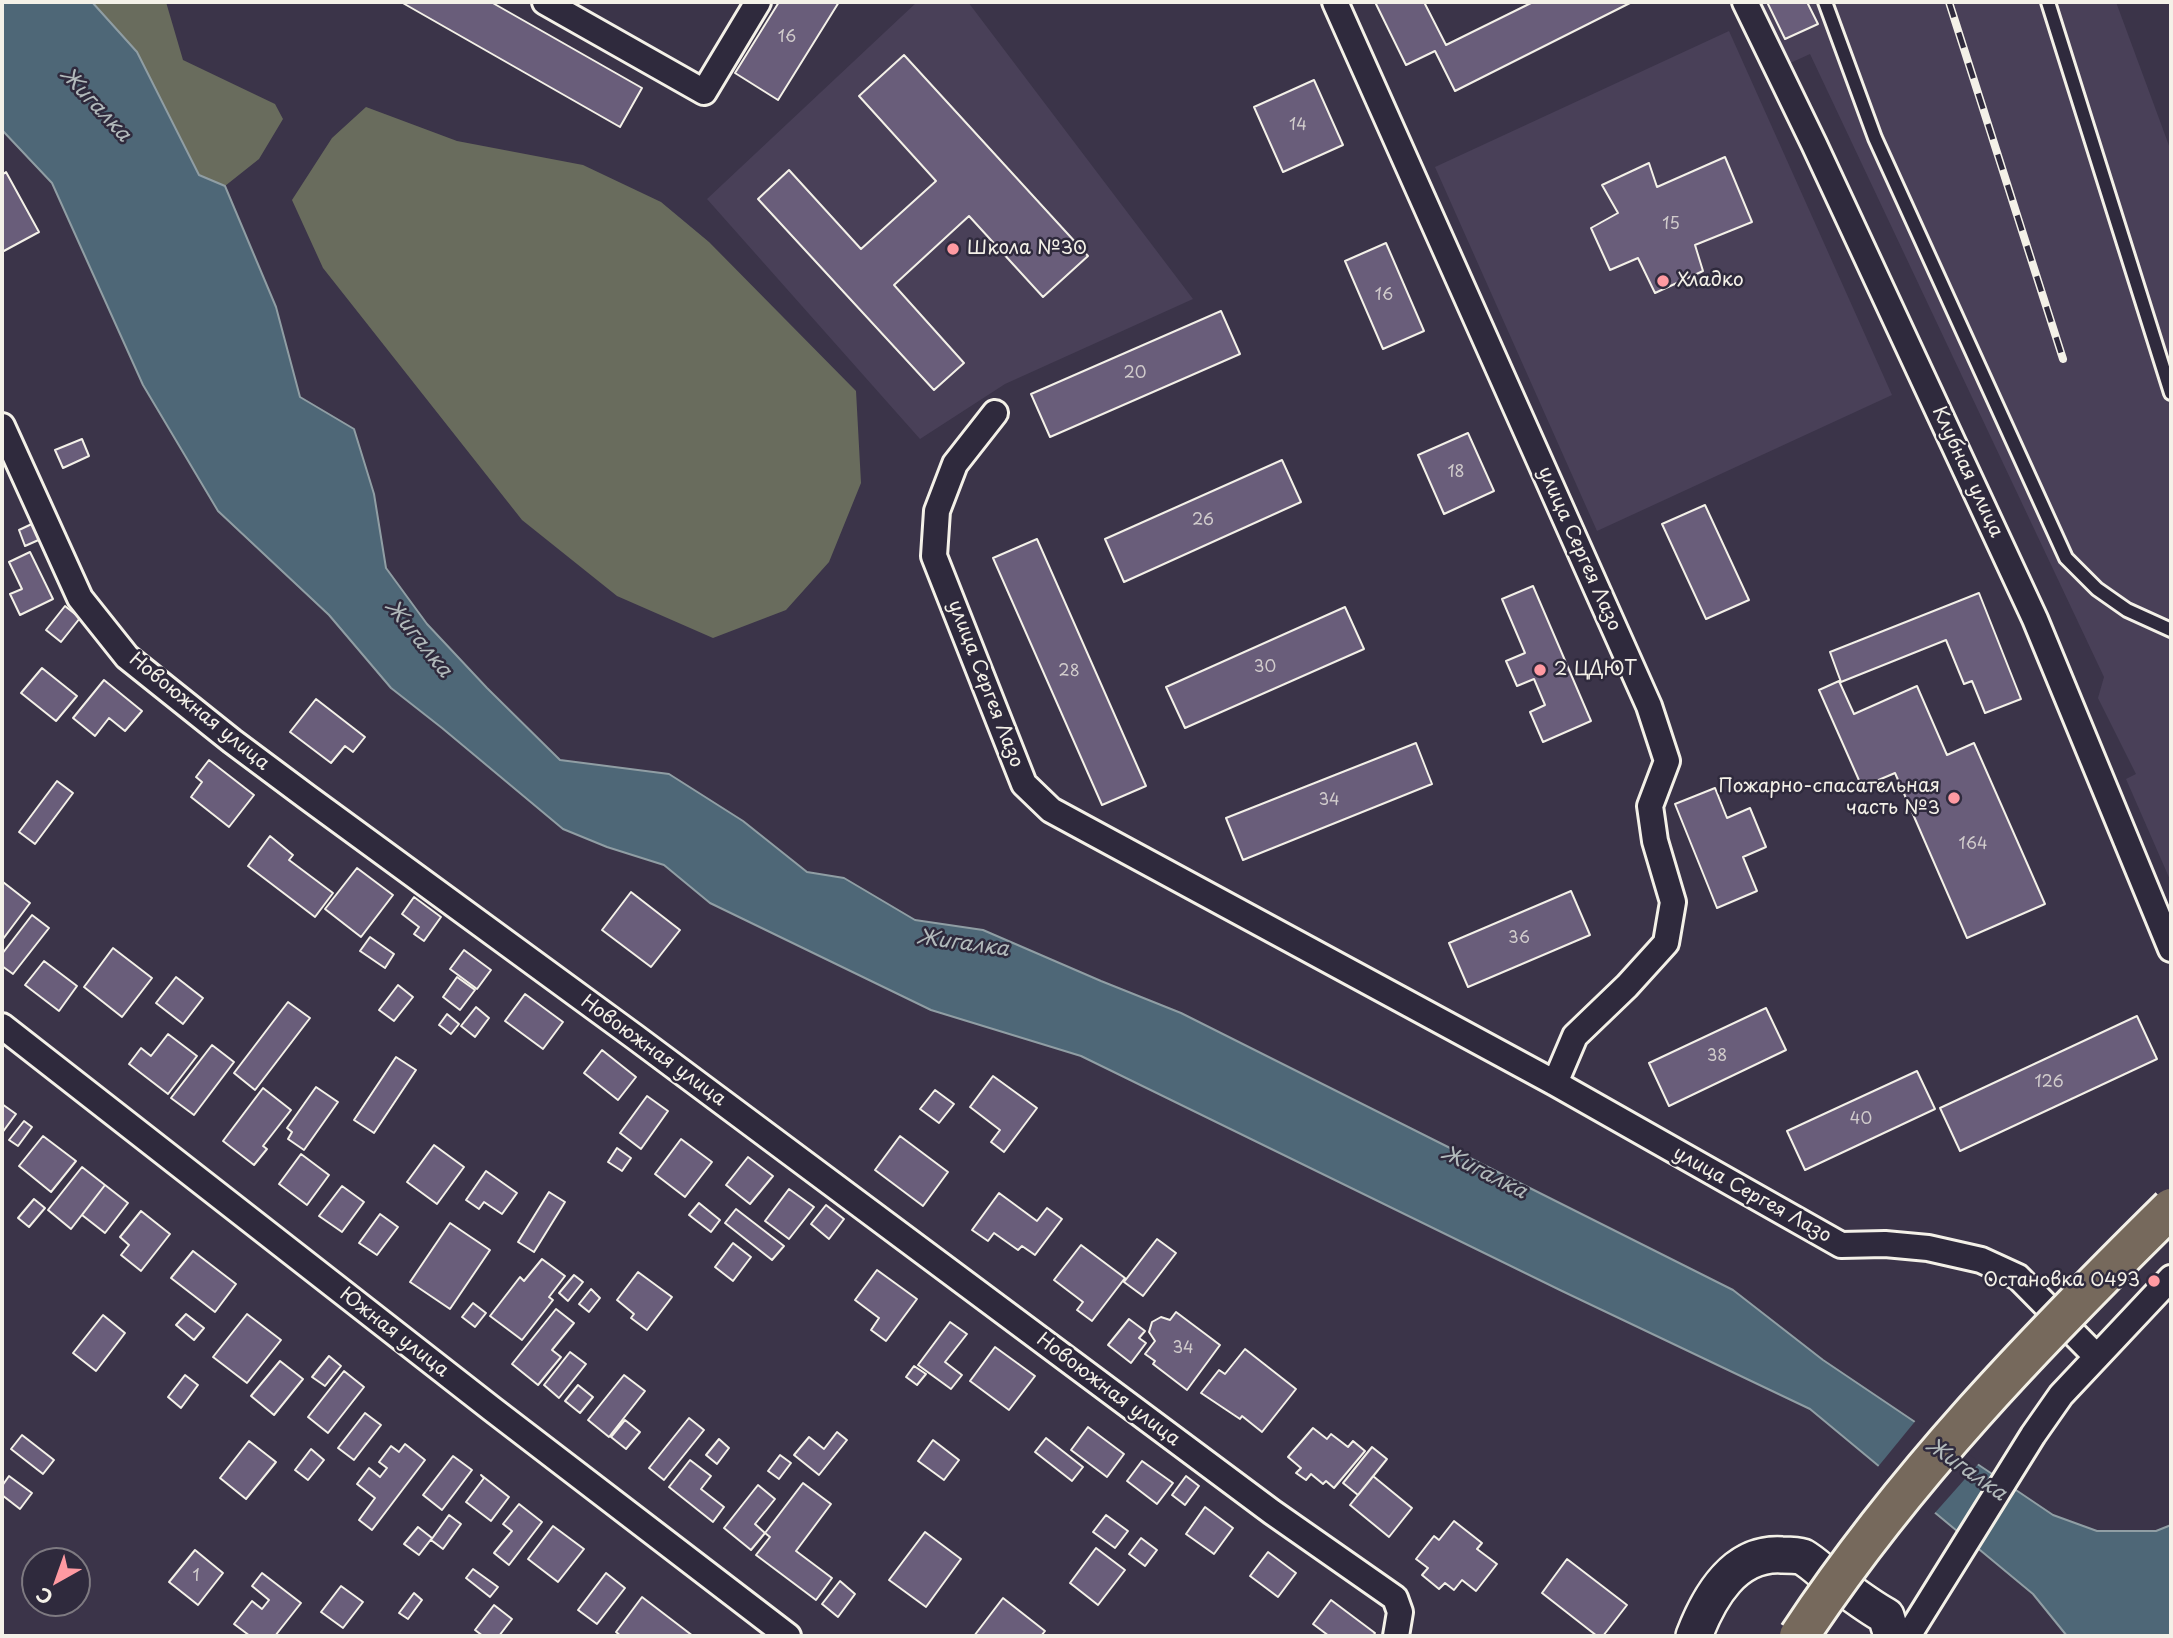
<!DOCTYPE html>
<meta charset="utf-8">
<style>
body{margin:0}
#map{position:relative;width:2173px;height:1638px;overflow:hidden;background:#3b3449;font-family:"Playpen Sans",sans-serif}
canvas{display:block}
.frame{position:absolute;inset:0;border:4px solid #f4f1e8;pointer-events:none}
.north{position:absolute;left:21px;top:1547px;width:70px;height:70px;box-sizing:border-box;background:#2f2a3d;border:2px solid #7e7a81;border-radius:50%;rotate:220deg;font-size:19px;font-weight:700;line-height:28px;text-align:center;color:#f4f1e8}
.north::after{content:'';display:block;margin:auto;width:24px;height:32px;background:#ff9aa2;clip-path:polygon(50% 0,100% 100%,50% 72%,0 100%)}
</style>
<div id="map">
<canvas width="2173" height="1638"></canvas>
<div class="frame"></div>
<div class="north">С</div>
</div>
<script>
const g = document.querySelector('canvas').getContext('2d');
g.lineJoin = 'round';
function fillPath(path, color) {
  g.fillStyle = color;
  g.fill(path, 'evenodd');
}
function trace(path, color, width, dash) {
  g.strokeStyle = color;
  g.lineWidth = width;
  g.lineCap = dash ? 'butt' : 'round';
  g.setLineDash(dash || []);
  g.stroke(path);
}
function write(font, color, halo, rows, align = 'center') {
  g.font = font + ' "Playpen Sans",sans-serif';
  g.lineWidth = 5;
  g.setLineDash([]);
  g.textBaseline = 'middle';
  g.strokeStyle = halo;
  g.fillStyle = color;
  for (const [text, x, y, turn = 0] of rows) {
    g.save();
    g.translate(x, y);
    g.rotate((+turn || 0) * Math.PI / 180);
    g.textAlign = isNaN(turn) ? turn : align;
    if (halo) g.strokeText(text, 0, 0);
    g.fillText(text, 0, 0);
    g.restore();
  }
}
const built = new Path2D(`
 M917 2H968L1193 299 1005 384 920 439 707 199Z
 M1755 2H2116L2171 151V882L2126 779 2136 774 2098 698 2104 677 1810 54 1786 65Z
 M1729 31 1892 395 1597 531 1435 167Z`);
const green = new Path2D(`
 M92 2H166L183 60 275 104 283 119 259 159 225 186 199 175 137 52Z
 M366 107 457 141 583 165 661 202 709 242 856 391 861 483 829 562 786 610 713 638 617 596 522 520 323 268 292 200 332 138Z`);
const water = new Path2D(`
 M2 2H92L137 52 199 175 225 186 276 307 300 397 354 429 374 494 386 568 427 624 487 688 560 760 669 774 743 821 807 872 844 878 915 920 983 930 1101 981 1181 1013 1733 1290 1823 1360 2053 1515 2097 1531H2156L2171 1525V1636H2067L2033 1594 1810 1409 1562 1291 1081 1056 931 1010 710 903 664 865 607 847 563 829 442 728 391 688 329 615 218 511 143 385 52 183 2 130Z`);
const pier = new Path2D(`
 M1917 1419 1980 1462 1933 1515 1877 1468Z`);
const building = new Path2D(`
 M401 2H491L642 88 620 127Z
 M779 2H839L778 100 735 73Z
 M1375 2H1424L1446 45 1533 2H1632L1455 91 1435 51 1406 65Z
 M1767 2H1807L1818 24 1785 39Z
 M904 55 1088 256 1043 297 969 216 894 285 964 363 934 390 758 199 789 170 861 249 936 181 859 96Z
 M1314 80 1343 145 1283 172 1254 107Z
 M1725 157 1752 222 1695 245 1703 271 1655 293 1638 258 1610 270 1591 228 1618 213 1602 185 1649 163 1657 187Z
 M6 172 39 232 2 252V175Z
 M1386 243 1424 331 1383 349 1345 261Z
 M1221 311 1240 354 1050 437 1031 394Z
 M1468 433 1494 491 1444 514 1418 455Z
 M82 439 89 456 63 468 55 450Z
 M1282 460 1301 502 1124 582 1105 539Z
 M1705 505 1749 600 1706 619 1662 524Z
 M36 522 43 538 25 546 19 530Z
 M1037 539 1146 786 1102 805 993 558Z
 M30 552 53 599 20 615 10 594 22 589 9 562Z
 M1533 586 1591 721 1543 742 1530 712 1545 705 1534 679 1517 686 1506 661 1525 653 1502 599Z
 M1979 593 2021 699 1985 713 1972 681 1964 684 1946 640 1841 682 1830 652Z
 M65 606 80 618 61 642 46 630Z
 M1345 607 1364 649 1185 728 1166 687Z
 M42 668 77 696 56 721 21 693Z
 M104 680 142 711 125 731 109 718 95 736 73 718Z
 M1839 681 1854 714 1917 686 1947 755 1974 743 2045 904 1967 938 1895 773 1862 787 1819 690Z
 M316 699 365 737 353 752 345 746 331 763 290 732Z
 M1416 743 1432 784 1243 860 1226 818Z
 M209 760 254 795 229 827 191 797 202 782 196 777Z
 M57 781 73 793 35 844 19 832Z
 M1715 788 1727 818 1750 808 1766 847 1743 857 1757 891 1717 908 1675 804Z
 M270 836 293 855 289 860 333 893 315 917 248 866Z
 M357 868 393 895 361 937 325 909Z
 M3 882 30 903 3 939 2 883Z
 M1571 891 1590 935 1468 987 1449 943Z
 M631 892 680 930 651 967 602 930Z
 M414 897 441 917 424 941 414 934 419 927 402 914Z
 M32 915 49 928 13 974 2 966V954Z
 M370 937 394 954 385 968 360 951Z
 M113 948 152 978 122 1017 84 987Z
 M464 950 491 970 477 989 450 969Z
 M44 961 77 986 59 1011 25 985Z
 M176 977 203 998 183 1024 156 1003Z
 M457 977 475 990 460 1010 443 997Z
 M398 985 413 997 394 1021 379 1010Z
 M525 994 563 1022 543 1049 505 1021Z
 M288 1002 310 1018 255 1090 234 1073Z
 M476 1007 489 1018 475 1037 461 1026Z
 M1766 1008 1786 1050 1669 1106 1649 1063Z
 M447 1014 459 1024 451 1034 439 1025Z
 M2137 1016 2157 1059 1960 1151 1940 1108Z
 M168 1034 197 1056 168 1094 129 1064 141 1048 151 1056Z
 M212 1045 234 1062 194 1115 171 1098Z
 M602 1050 636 1077 618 1100 584 1073Z
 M396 1057 416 1070 374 1133 354 1120Z
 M1917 1071 1935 1109 1805 1170 1787 1131Z
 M993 1076 1037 1108 1004 1152 991 1142 1000 1130 970 1107Z
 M316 1087 338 1102 304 1150 288 1139 292 1132 287 1128Z
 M263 1088 291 1110 263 1146 267 1149 254 1165 223 1141Z
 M935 1090 954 1104 939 1123 920 1109Z
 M647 1096 668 1111 641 1149 620 1133Z
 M2 1104 16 1114 2 1133Z
 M24 1121 32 1127 18 1146 9 1140Z
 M43 1136 76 1161 51 1192 19 1166Z
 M900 1136 948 1172 923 1206 875 1170Z
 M681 1139 712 1162 685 1197 655 1174Z
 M434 1145 464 1167 437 1204 407 1182Z
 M617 1148 631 1158 622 1171 608 1162Z
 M301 1154 329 1175 307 1205 279 1184Z
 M748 1157 773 1176 750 1204 726 1185Z
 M82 1167 105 1185 71 1229 48 1210Z
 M486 1171 517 1193 502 1214 484 1202 479 1209 466 1200Z
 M105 1185 128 1203 105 1233 82 1215Z
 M342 1186 364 1202 342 1232 319 1216Z
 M789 1189 814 1207 789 1239 765 1221Z
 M549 1192 565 1202 534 1252 518 1242Z
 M999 1193 1037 1221 1047 1208 1062 1219 1035 1255 1022 1246 1018 1250 994 1233 988 1241 972 1230Z
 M34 1199 45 1208 29 1227 18 1218Z
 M699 1203 720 1220 711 1232 689 1215Z
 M826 1205 844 1219 829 1239 811 1224Z
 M736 1209 784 1246 772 1260 725 1223Z
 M141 1211 170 1234 141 1271 121 1255 129 1245 120 1237Z
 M380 1214 398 1227 377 1255 359 1243Z
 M450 1223 490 1250 450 1309 410 1282Z
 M1157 1239 1176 1253 1143 1296 1124 1282Z
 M733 1243 751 1257 733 1281 715 1267Z
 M1081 1245 1125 1278 1092 1321 1077 1310 1083 1302 1054 1280Z
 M193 1251 236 1284 215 1312 171 1278Z
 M542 1259 565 1276 549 1297 553 1300 522 1340 490 1316 520 1277 524 1281Z
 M877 1270 917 1299 886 1341 871 1330 879 1318 855 1300Z
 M638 1272 672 1297 647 1330 631 1318 634 1314 617 1300Z
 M574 1275 583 1282 568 1301 559 1293Z
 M591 1289 600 1298 589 1312 579 1304Z
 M473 1303 486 1313 475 1327 462 1317Z
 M556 1309 574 1323 552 1350 561 1357 538 1385 512 1364Z
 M1176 1312 1220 1345 1187 1390 1153 1364 1155 1361 1145 1354 1155 1341 1149 1332 1152 1322 1161 1317 1170 1320Z
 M186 1314 204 1328 194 1340 176 1325Z
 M247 1314 281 1340 247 1383 213 1357Z
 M103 1315 125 1333 96 1371 73 1353Z
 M1129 1319 1145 1331 1139 1338 1146 1343 1131 1363 1108 1345Z
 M950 1322 967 1334 945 1362 962 1375 951 1389 918 1365Z
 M995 1347 1035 1376 1009 1410 970 1381Z
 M1245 1349 1296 1389 1262 1432 1242 1416 1240 1419 1201 1393 1219 1370 1225 1374Z
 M570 1352 586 1364 559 1398 544 1385Z
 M329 1356 341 1366 325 1386 312 1377Z
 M280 1361 303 1379 274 1415 251 1396Z
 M914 1366 926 1374 917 1385 906 1377Z
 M344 1371 364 1387 328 1433 308 1417Z
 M185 1375 198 1385 181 1408 168 1397Z
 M624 1375 645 1391 609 1437 588 1420Z
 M578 1385 593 1397 580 1413 565 1401Z
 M365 1413 381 1425 354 1460 338 1448Z
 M689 1418 704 1430 664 1480 649 1468Z
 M625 1420 640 1432 626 1449 611 1437Z
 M1088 1427 1124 1454 1107 1477 1071 1450Z
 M1313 1428 1327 1439 1331 1434 1348 1447 1353 1441 1365 1451 1334 1488 1326 1481 1323 1484 1311 1474 1306 1480 1296 1473 1301 1468 1288 1457Z
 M837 1432 847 1440 819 1475 794 1455 809 1437 824 1449Z
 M22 1435 54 1460 43 1474 11 1449Z
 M1046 1438 1083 1467 1072 1481 1035 1452Z
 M719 1439 729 1448 717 1464 706 1455Z
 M933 1440 959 1460 944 1480 918 1461Z
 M249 1441 276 1462 246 1499 220 1478Z
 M405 1444 425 1460 372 1530 359 1520 375 1498 357 1484 369 1468 380 1477 387 1468 379 1462 391 1446 399 1452Z
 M1372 1447 1387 1459 1358 1495 1343 1483Z
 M311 1449 324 1460 308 1480 295 1470Z
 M780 1455 791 1463 779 1479 768 1471Z
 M453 1456 472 1470 442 1510 423 1495Z
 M690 1460 711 1476 701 1489 724 1507 713 1522 669 1487Z
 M1142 1461 1173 1483 1157 1504 1127 1481Z
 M481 1475 509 1497 491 1521 466 1502 484 1478Z
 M9 1476 32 1493 20 1509 2 1495V1486Z
 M1186 1476 1199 1486 1185 1505 1172 1495Z
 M1373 1476 1412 1508 1389 1537 1350 1505Z
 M803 1483 831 1504 796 1551 832 1578 816 1600 756 1555 770 1537 765 1533Z
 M758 1485 775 1499 755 1524 765 1533 751 1550 724 1528Z
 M519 1504 542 1522 509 1565 494 1553 512 1531 503 1524Z
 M1205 1507 1233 1528 1214 1554 1186 1534Z
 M449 1515 461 1524 443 1549 431 1540Z
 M1106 1515 1128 1531 1115 1548 1093 1532Z
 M1454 1521 1482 1543 1477 1549 1497 1564 1476 1591 1462 1580 1454 1590 1445 1583 1439 1589 1422 1575 1428 1568 1416 1559 1434 1536 1439 1540Z
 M553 1526 584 1549 558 1582 528 1559Z
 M418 1527 432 1538 419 1555 404 1544Z
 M925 1532 961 1559 926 1607 889 1580Z
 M1141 1538 1157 1550 1145 1566 1129 1554Z
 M1096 1548 1125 1570 1098 1605 1070 1583Z
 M195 1550 223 1573 198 1605 169 1582Z
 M1268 1552 1296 1573 1278 1597 1250 1576Z
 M1567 1559 1627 1605 1603 1636H1597L1542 1593Z
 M473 1569 498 1587 490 1597 466 1578Z
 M262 1573 301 1603 275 1636H250L234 1624 252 1601 262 1609 269 1600 252 1586Z
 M606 1573 625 1588 597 1624 578 1610Z
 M840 1581 855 1594 838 1617 822 1604Z
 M341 1586 363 1602 343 1628 321 1612Z
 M414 1593 422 1600 408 1619 399 1613Z
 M642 1597 693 1636H621L616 1632Z
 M1003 1598 1045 1631 1041 1636H974Z
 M1331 1600 1375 1633 1373 1636H1329L1313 1624Z
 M494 1605 512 1619 499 1636H483L475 1630Z`);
const lane = new Path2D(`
 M1825 2 1875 138 2066 558 2097 589 2127 610 2171 630
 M2048 2 2171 393`);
const street = new Path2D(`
 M545 2 704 92 758 2
 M1335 2 1649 706 1667 761 1650 806 1655 841 1673 902 1666 943 1627 986 1575 1036 1555 1083
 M1745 2 1814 144 2035 619 2171 949
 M995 413 955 464 937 511 934 556 1024 784 1051 810 1555 1083 1841 1245 1885 1244 1928 1248 1981 1260 2018 1277 2096 1356
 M2 426 80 598 127 657 232 741 307 797 635 1037 1272 1512 1395 1598 1400 1612 1396 1636
 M2 1026 492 1409 788 1636
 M1908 1636 2033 1435 2061 1395 2171 1278`);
const secondary = new Path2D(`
 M1694 1636C1709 1597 1734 1552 1782 1555 1788 1555 1797 1555 1803 1557 1810 1561 1818 1568 1824 1573 1845 1588 1864 1604 1886 1616L1892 1636`);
const rail = new Path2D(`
 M1949 2 2063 359`);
const primaryBridge = new Path2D(`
 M1799 1636C1904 1477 2036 1341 2171 1208`);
const markers = [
 [953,249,7,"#ff9aa2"],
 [1663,281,7,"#ff9aa2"],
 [1540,670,7,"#ff9aa2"],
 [1954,798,7,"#ff9aa2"],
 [2154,1281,7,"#ff9aa2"]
];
const numberNames = [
 ["16",787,38],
 ["14",1298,126],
 ["15",1671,225],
 ["16",1384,296],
 ["20",1135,374],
 ["18",1456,473],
 ["26",1203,521],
 ["30",1265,668],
 ["28",1069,672],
 ["34",1329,801],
 ["164",1973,845],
 ["36",1519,939],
 ["38",1717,1057],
 ["126",2049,1083],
 ["40",1861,1120],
 ["34",1183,1349],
 ["1",196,1577]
];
const poiNames = [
 ["Школа №30",967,249],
 ["Хладко",1677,281],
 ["2 ЦДЮТ",1554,670],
 ["Пожарно-спасательная",1940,787,"right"],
 ["часть №3",1940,809,"right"],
 ["Остановка 0493",2140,1281,"right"]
];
const streetNames = [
 ["Клубная улица",1967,472,65],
 ["улица Сергея Лазо",1579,549,66],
 ["улица Сергея Лазо",985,684,69],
 ["Новоюжная улица",199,712,39],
 ["Новоюжная улица",653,1051,36],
 ["улица Сергея Лазо",1752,1195,29],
 ["Южная улица",394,1333,38],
 ["Новоюжная улица",1108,1390,37]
];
const waterNames = [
 ["Жигалка",95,105,47],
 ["Жигалка",418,639,51],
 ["Жигалка",963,944,8],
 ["Жигалка",1484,1173,27],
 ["Жигалка",1966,1470,35]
];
fillPath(built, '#494058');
fillPath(green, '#696c5d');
fillPath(water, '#4e6777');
trace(water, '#909ea4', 2);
fillPath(pier, '#3b3449');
fillPath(building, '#695d7a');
trace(building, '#f4f1e8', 2);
trace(lane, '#f4f1e8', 18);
trace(street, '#f4f1e8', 30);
trace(secondary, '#f4f1e8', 40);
trace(lane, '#2f2a3d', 12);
trace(street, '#2f2a3d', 24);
trace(secondary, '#2f2a3d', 35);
trace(rail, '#f4f1e8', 8);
trace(rail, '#2f2a3d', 5, [16]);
trace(primaryBridge, '#f4f1e8', 44, []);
trace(primaryBridge, '#76695c', 38);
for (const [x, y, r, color] of markers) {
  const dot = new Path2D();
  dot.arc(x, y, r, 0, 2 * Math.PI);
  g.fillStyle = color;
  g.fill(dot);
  trace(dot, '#2f2a3d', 2.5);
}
write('16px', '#d1cccc', null, numberNames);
write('19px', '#f4f1e8', '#2f2a3d', poiNames, 'left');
write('19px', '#f4f1e8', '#2f2a3d', streetNames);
write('italic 21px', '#b2babb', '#2f2a3d', waterNames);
</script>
